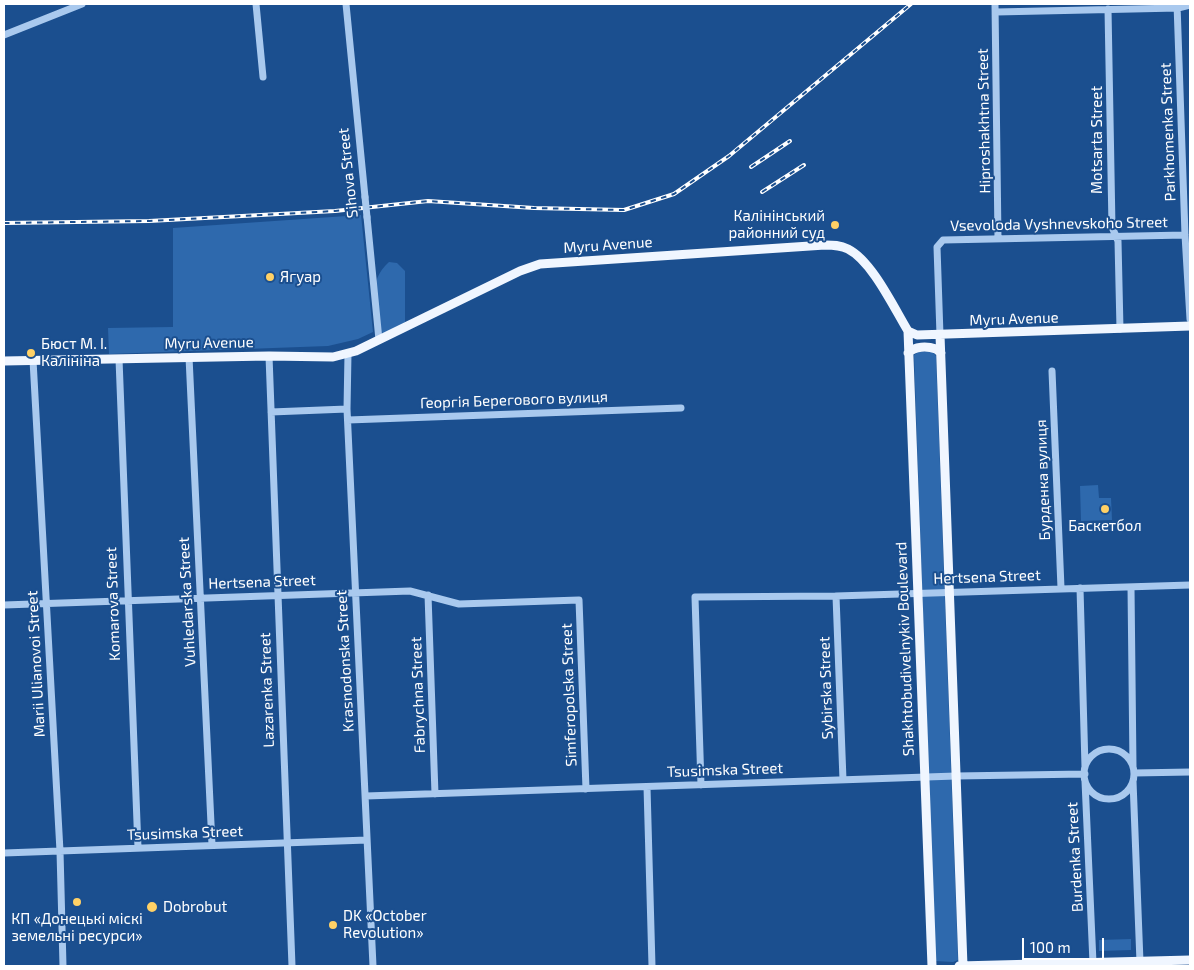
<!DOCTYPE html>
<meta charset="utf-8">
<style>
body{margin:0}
#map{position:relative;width:1194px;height:970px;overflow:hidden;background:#1b4f8f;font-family:"Exo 2",sans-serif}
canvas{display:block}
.frame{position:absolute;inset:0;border:5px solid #fff;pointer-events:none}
.scale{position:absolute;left:1022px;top:938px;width:82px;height:22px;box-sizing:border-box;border:2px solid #fff;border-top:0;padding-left:6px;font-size:15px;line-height:18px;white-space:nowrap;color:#fff;-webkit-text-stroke:4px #1b4f8f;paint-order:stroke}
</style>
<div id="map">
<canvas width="1194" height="970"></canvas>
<div class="frame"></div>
<div class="scale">100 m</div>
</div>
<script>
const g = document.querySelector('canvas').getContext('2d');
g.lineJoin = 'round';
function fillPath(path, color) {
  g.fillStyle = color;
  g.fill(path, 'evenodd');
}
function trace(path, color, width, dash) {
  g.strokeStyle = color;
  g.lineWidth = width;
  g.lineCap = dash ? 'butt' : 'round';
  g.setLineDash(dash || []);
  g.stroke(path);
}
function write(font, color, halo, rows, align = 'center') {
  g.font = font + ' "Exo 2",sans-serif';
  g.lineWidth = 4;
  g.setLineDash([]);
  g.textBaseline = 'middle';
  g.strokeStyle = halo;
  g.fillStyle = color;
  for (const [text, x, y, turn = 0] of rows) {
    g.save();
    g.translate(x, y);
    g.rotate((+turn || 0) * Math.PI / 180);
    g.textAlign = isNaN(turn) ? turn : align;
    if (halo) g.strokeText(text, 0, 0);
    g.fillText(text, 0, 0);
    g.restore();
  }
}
const green = new Path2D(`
 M361 215 373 332 358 339 328 346 109 354 108 328 173 327V228Z
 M389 262 397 263 405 271V322L399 327 384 334 378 330C375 304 367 282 389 262Z
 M932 351 936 356 958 960 953 962 935 961 914 355 918 352Z
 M1098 485 1099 498H1111L1112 520 1081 521 1080 486Z
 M1131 939V950L1099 951V940Z`);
const minor = new Path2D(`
 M256 4 263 77
 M346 4 365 197
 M995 4 998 239
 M1177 4 1185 235 1190 319
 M1108 9 1112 227 1118 241 1120 329
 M996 12 1178 8 1190 5
 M4 35 82 4
 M367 217 379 340
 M940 335 937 247 943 240 1185 235
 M348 354 347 409 373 966
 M269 356 292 966
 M189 357 212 845
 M119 359 138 848
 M33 360 60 851 63 966
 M1052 371 1061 588
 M271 412 347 409
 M348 420 681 408
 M1131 587 1133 767
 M1080 588 1085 767
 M428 595 435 794
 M836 596 843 780
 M4 605 410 591 459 604 579 600 586 789
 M1084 774a25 25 0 1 1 50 0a25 25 0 1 1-50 0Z
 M1134 773 1190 772
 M1085 781 1093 963
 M1133 781 1140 962
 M701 785 695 597 836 596 1190 585
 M647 787 652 966
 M366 796 956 776 1085 774
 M4 853 367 840`);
const major = new Path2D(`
 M908 331 932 966
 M940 335 963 966
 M908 353C915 346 927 346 936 349L941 353
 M4 361 269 356 333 357 356 351 520 271 540 264 825 245C833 245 840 245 848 249 872 261 894 308 908 331L917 335 1190 326
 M959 966 1190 960`);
const rail = new Path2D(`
 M751 167 790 141
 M762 192 804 165
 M4 223 149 221 335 211 428 201 534 208 624 210 674 194 729 156 911 4`);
const minorBridge = new Path2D(`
 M365 197 367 217`);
const markers = [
 [835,225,5,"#ffd166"],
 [270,277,5,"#ffd166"],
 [31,353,5,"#ffd166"],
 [1105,509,5,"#ffd166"],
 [77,902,5,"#ffd166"],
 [152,907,6,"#ffd166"],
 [333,925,5,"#ffd166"]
];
const streetNames = [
 ["Hiproshakhtna Street",984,121,-91],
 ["Parkhomenka Street",1168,132,-92],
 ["Motsarta Street",1097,140,-90],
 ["Sihova Street",348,173,-96],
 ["Vsevoloda Vyshnevskoho Street",1059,224,-1],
 ["Myru Avenue",608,245,-4],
 ["Myru Avenue",1014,319,-2],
 ["Myru Avenue",209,343,-1],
 ["Георгія Берегового вулиця",514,400,-2],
 ["Бурденка вулиця",1043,480,-92],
 ["Hertsena Street",987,577,-2],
 ["Hertsena Street",262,582,-2],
 ["Vuhledarska Street",187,602,-93],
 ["Komarova Street",113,604,-92],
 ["Shakhtobudivelnykiv Boulevard",905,649,-92],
 ["Krasnodonska Street",345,661,-93],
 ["Marii Ulianovoi Street",36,664,-93],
 ["Sybirska Street",826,688,-92],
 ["Lazarenka Street",267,690,-92],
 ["Fabrychna Street",418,695,-92],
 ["Simferopolska Street",569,695,-92],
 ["Tsusimska Street",725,770,-2],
 ["Tsusimska Street",185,833,-2],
 ["Burdenka Street",1075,857,-93]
];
const poiNames = [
 ["Калінінський",825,216,"right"],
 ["районний суд",825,233,"right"],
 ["Ягуар",280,277],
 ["Бюст М. І.",41,344],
 ["Калініна",41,361],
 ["Баскетбол",1105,526,"center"],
 ["Dobrobut",163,907],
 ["DK «October",343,916],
 ["Revolution»",343,933],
 ["КП «Донецькі міскі",77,919,"center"],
 ["земельні ресурси»",77,936,"center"]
];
fillPath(green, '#2e69ad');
trace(minor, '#a9c9ee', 7);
trace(major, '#f0f6ff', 9);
trace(rail, '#fff', 4);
trace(rail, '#1b4f8f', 2, [5.5]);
trace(minorBridge, '#a9c9ee', 7);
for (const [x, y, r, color] of markers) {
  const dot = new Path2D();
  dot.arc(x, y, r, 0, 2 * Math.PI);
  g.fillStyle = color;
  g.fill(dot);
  trace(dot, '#1b4f8f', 2);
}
write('15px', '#fff', '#1b4f8f', streetNames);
write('15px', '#fff', '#1b4f8f', poiNames, 'left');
</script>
